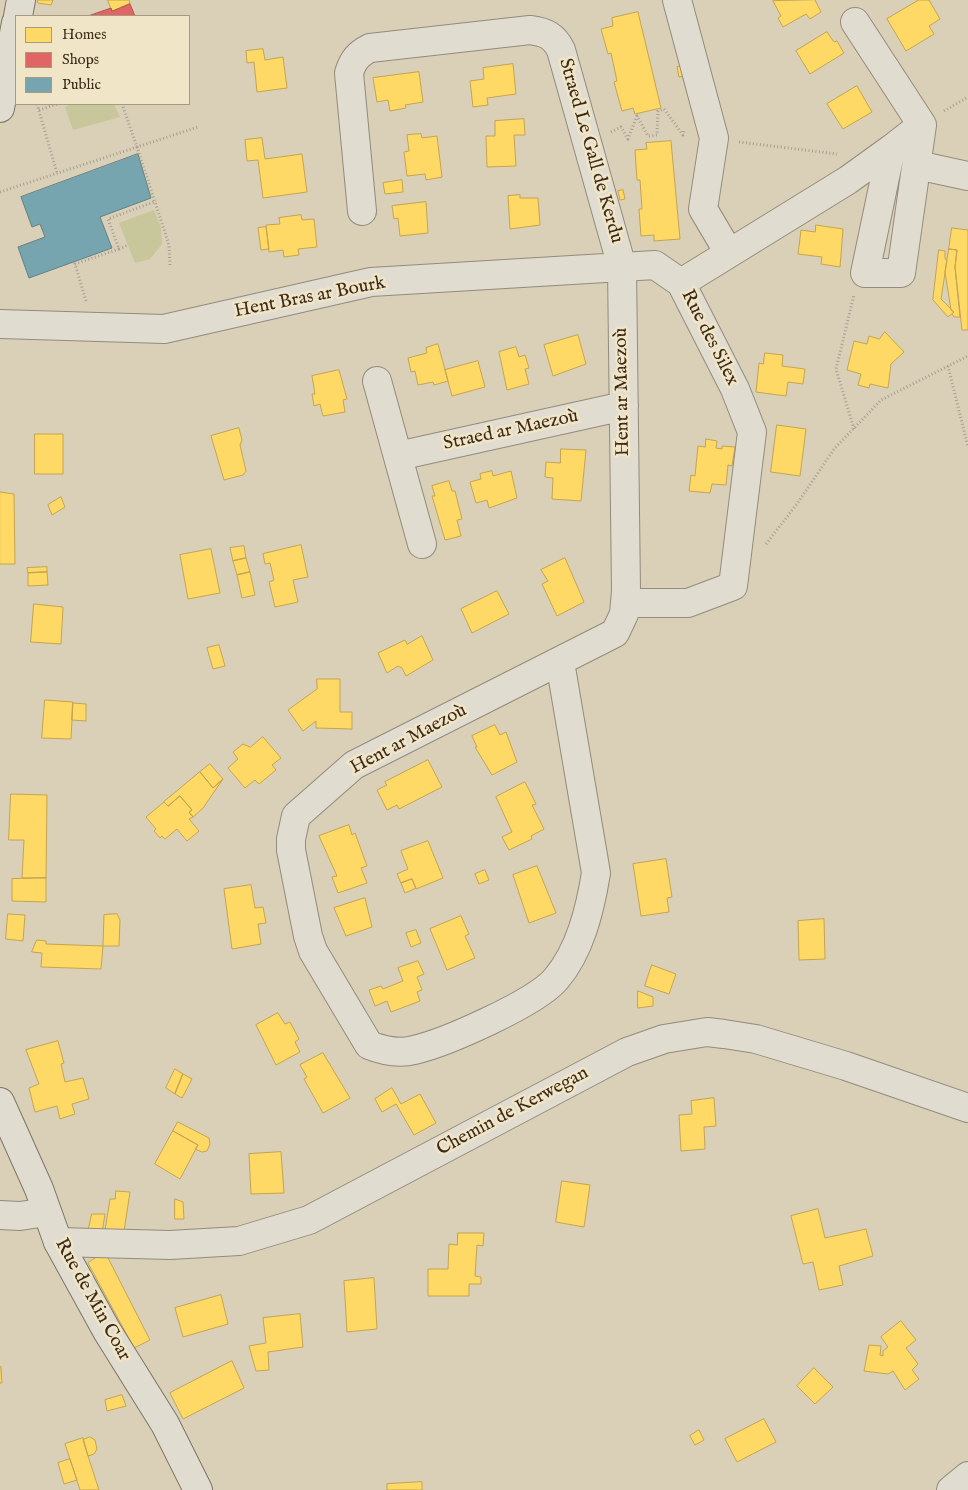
<!DOCTYPE html>
<meta charset="utf-8">
<style>
body{margin:0}
#map{position:relative;width:968px;height:1490px;overflow:hidden;background:#d9d0b7;font-family:"IM FELL English",serif}
canvas{display:block}
.legend{position:absolute;left:15px;top:15px;width:175px;height:90px;box-sizing:border-box;background:#f0e5c6;border:1px solid #a89a81;margin:0;padding:6px 9px;list-style:none;font-size:15px;color:#3b2a19}
.legend li{display:flex;align-items:center;gap:10px;height:25px}
.legend b{width:25px;border:1px solid #a89a81}
</style>
<div id="map">
<canvas width="968" height="1490"></canvas>
<ul class="legend">
<li><b style="height:14px;background:#ffd966"></b>Homes</li>
<li><b style="height:14px;background:#e06666"></b>Shops</li>
<li><b style="height:14px;background:#76a5af"></b>Public</li>
</ul>
</div>
<script>
const g = document.querySelector('canvas').getContext('2d');
g.lineJoin = 'round';
function fillPath(path, color) {
  g.fillStyle = color;
  g.fill(path, 'evenodd');
}
function trace(path, color, width, dash) {
  g.strokeStyle = color;
  g.lineWidth = width;
  g.lineCap = dash ? 'butt' : 'round';
  g.setLineDash(dash || []);
  g.stroke(path);
}
function write(font, color, halo, rows, align = 'center') {
  g.font = font + ' "IM FELL English",serif';
  g.lineWidth = 5;
  g.setLineDash([]);
  g.textBaseline = 'middle';
  g.strokeStyle = halo;
  g.fillStyle = color;
  for (const [text, x, y, turn = 0] of rows) {
    g.save();
    g.translate(x, y);
    g.rotate((+turn || 0) * Math.PI / 180);
    g.textAlign = isNaN(turn) ? turn : align;
    if (halo) g.strokeText(text, 0, 0);
    g.fillText(text, 0, 0);
    g.restore();
  }
}
const green = new Path2D(`
 M72 104H114L120 117 73 130 65 107Z
 M154 210 161 228 162 244 150 259 135 263 119 223Z`);
const homes = new Path2D(`
 M38 0H53L51 5 38 3Z
 M108 0H129L130 4 112 11Z
 M815 0 821 12 810 19 806 14 783 27 778 18 781 16 773 1Z
 M919 0H929L940 19 929 26 934 34 906 51 887 19Z
 M638 12 661 108 635 114 633 108 622 111 614 82 617 81 611 53 608 54 601 29 613 26 612 18Z
 M827 32 834 42 837 41 844 53 810 74 796 51Z
 M263 49 265 60 283 57 287 88 257 92 254 62 247 63 246 51Z
 M513 64 516 94 487 98 488 105 473 107 470 81 484 79 483 68Z
 M688 65 691 75 679 77 677 67Z
 M419 72 423 102 405 105 406 108 390 111 388 100 377 102 373 78Z
 M857 86 872 112 843 129 827 104Z
 M524 119 525 135H514L516 166 487 167 486 136H495V121Z
 M421 134 422 138 437 136 442 177 426 180 425 174 407 176 404 152 409 151 407 135Z
 M262 138 265 159 302 154 307 192 263 198 258 160 247 161 245 140Z
 M671 141 680 239 654 241V235L641 236 639 209H642L640 180H637L635 150 647 149 646 143Z
 M402 180 403 192 385 194 383 183Z
 M623 190 625 199 620 200 618 191Z
 M520 195V198H538L540 225 510 229 508 196Z
 M426 202 428 233 400 236 398 218 394 219 392 206Z
 M301 215 302 220 314 219 317 247 298 249 299 255 284 257 283 250 269 252 266 225 280 224 279 218Z
 M816 225 843 229 840 267 821 264 822 257 798 254 801 230 815 232Z
 M266 227 269 249 261 250 258 228Z
 M952 228 968 230V330H962L955 267 957 250 949 249Z
 M949 249 957 250 955 267 960 317H954L952 314 954 312 951 310 945 272Z
 M939 250 945 251V259L947 260 941 299 954 312 948 317 933 300Z
 M885 332 904 352 891 364 888 388 870 384 869 388 858 385 861 374 847 370 854 341 867 344 869 336 879 339Z
 M578 335 586 364 553 376 544 345Z
 M438 344 448 381 434 385 433 382 418 385 415 371 411 372 408 358 427 353 426 348Z
 M516 347 519 357 525 355 529 368 525 369 529 384 507 390 499 352Z
 M765 353 783 355 782 366 805 369 803 384 788 382 786 396 756 392 759 363 763 364Z
 M478 361 485 387 452 396 445 370Z
 M339 370 347 399 343 400 345 412 323 416 320 404 314 406 312 394H315L312 376Z
 M777 425 806 429 800 476 771 472Z
 M239 428 242 440 240 445 246 471 243 475 224 480 211 436Z
 M35 434H63V474H35Z
 M706 439 717 441 716 448 722 449V446L735 447 732 466 728 465 726 485 712 484 710 493 689 491 691 475 695 476 698 446 705 447Z
 M561 449 586 450 581 501 552 499 553 478 545 477 546 462 560 463Z
 M492 471 493 476 511 471 517 498 489 508 487 500 476 503 470 482 481 479 480 474Z
 M449 481 452 491H455L462 519 457 520 461 536 445 540 432 496H435L432 486Z
 M0 492 14 494 15 564H0Z
 M61 497 65 507 52 515 48 505Z
 M301 545 308 577 293 580 298 602 275 607 269 582 274 580 270 563 265 564 263 554Z
 M244 546 246 558 233 561 230 548Z
 M211 549 220 593 188 599 180 555Z
 M246 558 250 572 237 575 233 561Z
 M565 558 584 602 557 616 542 584 548 581 541 570Z
 M47 567V572L28 573 27 568Z
 M47 572 48 585 28 586V573Z
 M250 572 255 595 242 598 237 575Z
 M497 591 509 614 472 633 461 609Z
 M34 604 63 607 61 644 31 642Z
 M422 636 433 660 406 676 402 668 398 666 387 673 378 653 405 640 407 644Z
 M219 645 225 666 213 669 207 648Z
 M317 679H340V712H352V729L316 728V721L303 731 288 710 317 689Z
 M45 700 73 702 71 739 42 738Z
 M73 703 86 704V721L72 720Z
 M495 725 500 735 506 732 517 762 492 775 475 747H477L472 736Z
 M263 737 281 758 272 765 276 770 259 784 255 780 245 788 228 768 238 759 233 752 243 744 250 747Z
 M428 760 442 787 399 809 397 805 387 810 377 790 387 785 385 782Z
 M210 764 223 779 213 788 200 772Z
 M200 772 213 788 223 779 203 808 193 817 189 812 192 810 180 796 168 806 164 802Z
 M525 782 536 804 532 805 544 829 531 836 532 839 509 850 502 837 512 832 496 797Z
 M11 794 47 795 46 878H22L24 840H9Z
 M180 796 192 810 189 812 193 817 189 819 199 831 187 841 177 829 165 839 162 836 160 838 154 831 156 829 146 817 164 802 168 806Z
 M349 825 352 835 355 833 367 866 361 868 367 883 338 893 332 877 337 876 319 836Z
 M428 841 443 878 416 889 412 879 401 883 397 874 408 869 401 851Z
 M666 859 672 897 667 898 669 912 641 916 633 864Z
 M537 866 556 913 529 923 513 875Z
 M485 870 489 880 479 884 475 874Z
 M46 878V902L12 901V879Z
 M412 879 416 888 405 893 401 883Z
 M251 885 255 908 263 907 266 923 258 924 261 944 232 949 224 889Z
 M365 898 372 927 346 936 334 908Z
 M8 914 25 915 23 941 6 939Z
 M117 914 120 920 119 946H103L104 915Z
 M461 916 469 934 465 936 475 958 447 970 430 929Z
 M824 919 825 959 799 960 798 921Z
 M416 930 421 943 411 947 406 933Z
 M37 940 46 941V944L103 946 101 969 41 967 42 953 32 952Z
 M418 961 424 974 417 977 422 990 417 992 420 1001 391 1012 387 1001 375 1006 369 990 381 986 383 989 403 981 398 968Z
 M652 965 676 974 669 994 645 986Z
 M638 991 653 997V1006L638 1008Z
 M278 1013 285 1024 290 1022 299 1039 295 1042 300 1052 276 1065 256 1025Z
 M58 1041 64 1063 61 1064 65 1082 83 1078 89 1099 72 1104 75 1114 60 1119 57 1106 35 1112 29 1088 39 1084 26 1050Z
 M323 1053 350 1098 323 1113 304 1079 307 1077 300 1065Z
 M175 1069 183 1074 175 1094 166 1088Z
 M183 1074 192 1079 182 1098 175 1094Z
 M392 1088 401 1104 420 1094 436 1123 414 1135 396 1104 382 1112 375 1099Z
 M714 1098 716 1126 704 1127 705 1149 681 1151 679 1115 692 1114 691 1101Z
 M178 1122 209 1138 210 1144 207 1151 202 1152 195 1149 198 1145 173 1131Z
 M173 1131 198 1145 180 1179 155 1164Z
 M281 1152 284 1193 251 1194 249 1154Z
 M562 1181 590 1185 584 1227 556 1222Z
 M116 1191 130 1192 123 1238 104 1237 110 1199H115Z
 M175 1199 183 1202 184 1219H175Z
 M818 1209 825 1238 866 1229 873 1256 839 1266 843 1285 819 1290 813 1262 803 1264 791 1216Z
 M92 1214H105L102 1233 88 1232Z
 M458 1233H484L483 1246 477 1245 475 1276 481 1277V1284H469V1296H428V1269H448L449 1244 457 1245Z
 M105 1252 150 1340 134 1348 88 1263Z
 M374 1278 377 1329 347 1332 344 1281Z
 M221 1295 228 1324 183 1337 175 1308Z
 M300 1314 303 1347 268 1352 269 1370 256 1371 249 1346 266 1343 263 1318Z
 M901 1321 916 1340 906 1348 918 1364 912 1370 919 1379 905 1390 893 1371 888 1374 864 1371 869 1345 881 1346 880 1355 883 1356V1351L888 1347 881 1337Z
 M232 1361 244 1388 183 1419 170 1393Z
 M0 1366 1 1367 2 1383H0Z
 M814 1368 833 1387 815 1404 797 1386Z
 M122 1395 126 1406 107 1411 105 1400Z
 M764 1419 776 1442 737 1462 725 1439Z
 M699 1430 704 1440 695 1445 690 1436Z
 M90 1437 95 1440 97 1449 94 1454 88 1456 83 1440Z
 M83 1438 88 1456 99 1490H80L65 1444Z
 M70 1459 77 1480 64 1484 58 1463Z
 M422 1482V1490H387V1484Z`);
const shops = new Path2D(`
 M130 4 135 16H88L111 8 112 11Z`);
const public = new Path2D(`
 M138 154 151 198 100 217 112 248 29 278 18 247 45 237 40 224 32 227 21 197Z`);
const path = new Path2D(`
 M37 104 57 173
 M39 110 57 104
 M944 111 968 97
 M611 132 621 127 628 139 637 116 648 136 657 135 658 111 664 109 683 135 684 130
 M739 142 837 154
 M0 192 137 147 122 104
 M119 249 128 245
 M170 265 169 245 137 147 198 127
 M86 301 75 264 119 249 108 219 156 201
 M948 366 968 447
 M854 429 836 369 854 295
 M766 544 797 504 834 449 881 400 968 356`);
const street = new Path2D(`
 M677 0 714 138 703 209 729 253
 M855 22 922 125
 M917 165 968 176
 M362 211 349 73C353 60 358 54 370 48L530 30C546 32 554 36 561 50L622 267 626 591 624 614 615 633 354 765 296 816 291 839V850L308 936 313 951 369 1045C384 1051 399 1054 414 1050 445 1043 536 1003 556 979 580 951 590 910 596 873L560 662
 M0 324 164 329 371 282 622 267 655 265 681 283
 M377 381 422 544
 M398 456 624 406
 M626 603H688L733 586 752 432 735 389 681 283 848 180 891 149 865 273H901L922 125 891 149
 M0 1215 20 1216 46 1212
 M58 1242 170 1245 239 1241 309 1220 627 1052 664 1039 707 1032 724 1034 756 1039 846 1066 968 1108
 M951 1490 968 1476`);
const secondary = new Path2D(`
 M18 16 21 0
 M0 108 16 23
 M0 1102 39 1189 58 1242 107 1331 165 1424 198 1490`);
const streetNames = [
 ["Straed Le Gall de Kerdu",590,151,74],
 ["Hent Bras ar Bourk",310,298,-11],
 ["Rue des Silex",709,338,63],
 ["Hent ar Maezoù",623,392,-91],
 ["Straed ar Maezoù",511,431,-12],
 ["Hent ar Maezoù",409,740,-28],
 ["Chemin de Kerwegan",513,1112,-28],
 ["Rue de Min Coar",92,1300,61]
];
fillPath(green, '#c8c69b');
fillPath(homes, '#ffd966');
trace(homes, '#c4a44f', 1);
fillPath(shops, '#e06666');
trace(shops, '#ae544f', 1);
fillPath(public, '#76a5af');
trace(public, '#648082', 1);
trace(street, '#938b7b', 30);
trace(secondary, '#7c7566', 30);
trace(path, '#a49f94', 3, [1, 2.5]);
trace(street, '#e1dcd0', 28);
trace(secondary, '#e1dcd0', 28);
write('19px', '#3b2a19', '#f0e5c6', streetNames);
</script>
